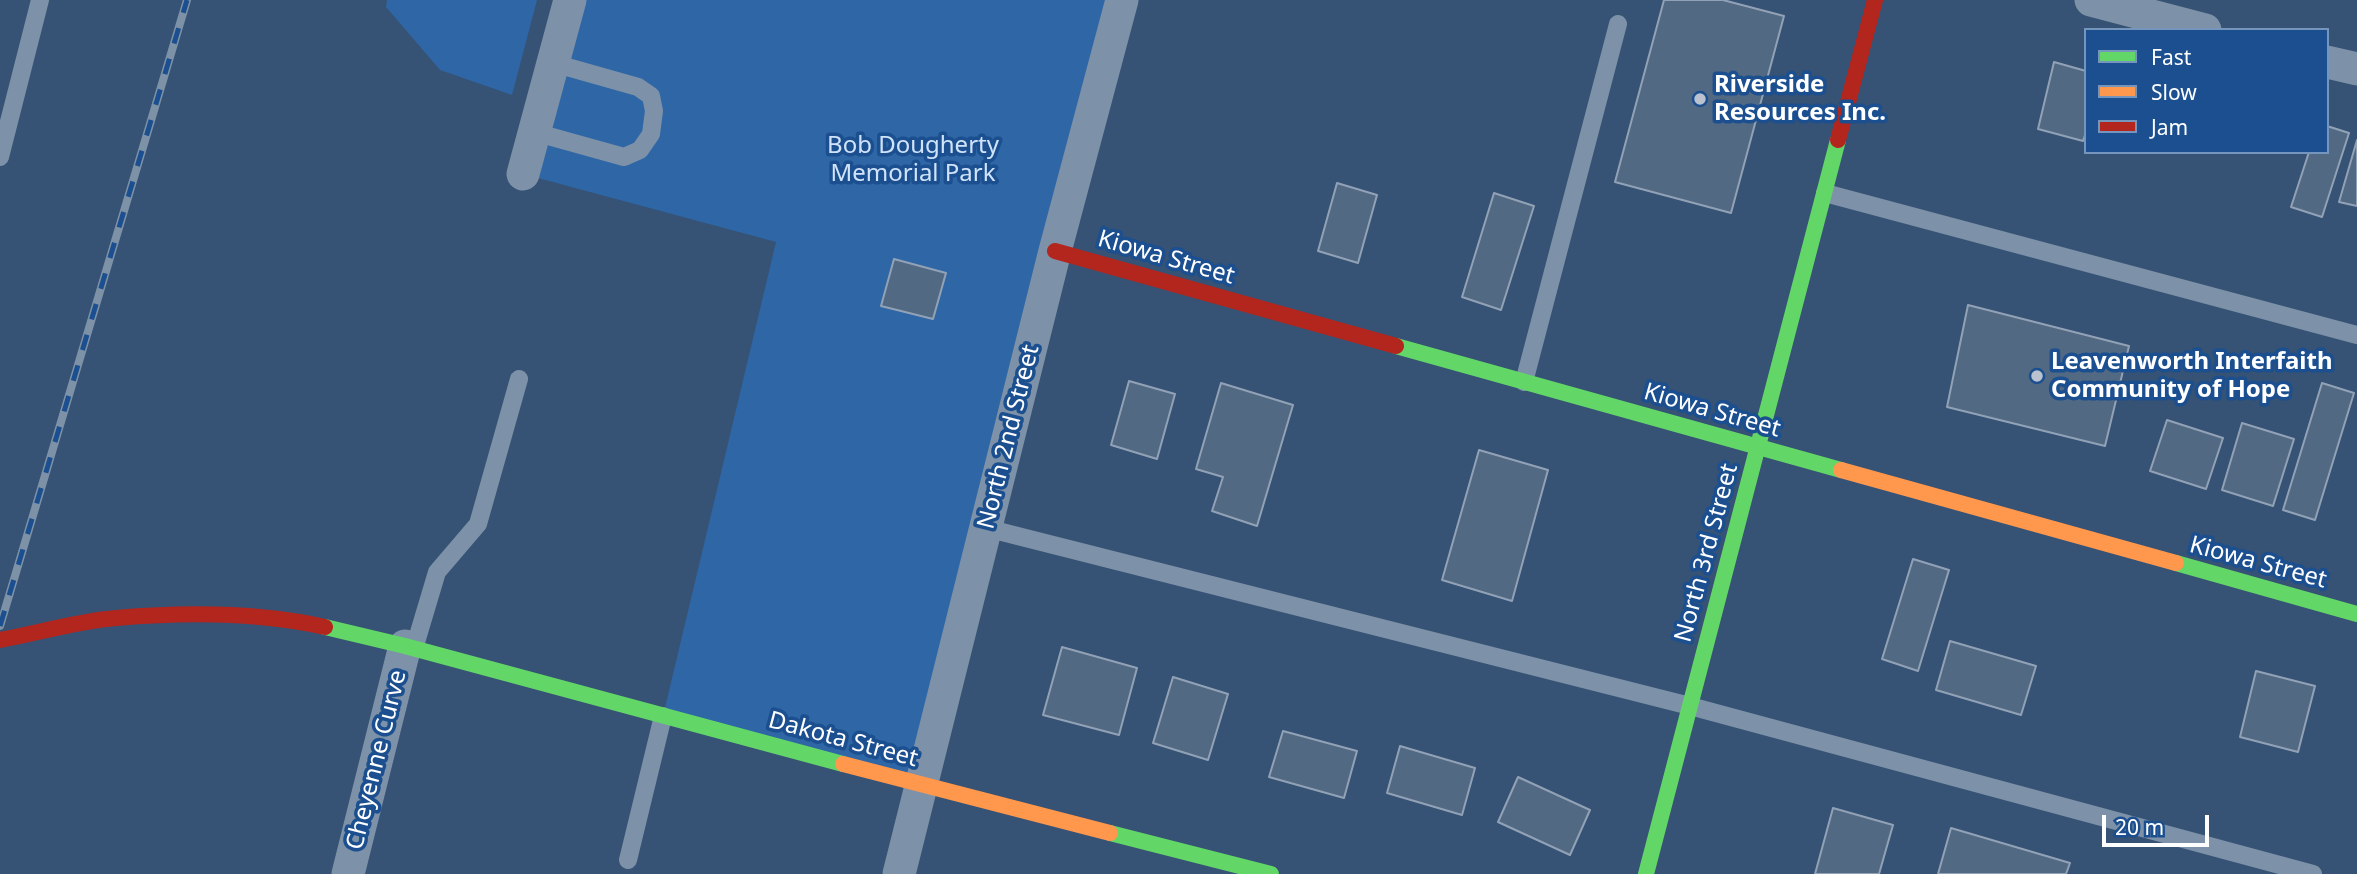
<!DOCTYPE html>
<style>
body{margin:0}
#map{position:relative;width:2357px;height:874px;overflow:hidden;background:#365274;font-family:"Noto Sans",sans-serif}
canvas{display:block}
.legend{position:absolute;left:2084px;top:28px;width:245px;height:126px;box-sizing:border-box;background:#1b4f8f;border:2px solid #7695bc;margin:0;padding:9px 12px;list-style:none;font-size:21px;color:#fff}
.legend li{display:flex;align-items:center;gap:14px;height:35px}
.legend b{width:35px;border:2px solid #7695bc}
.scale{position:absolute;left:2102px;top:815px;width:107px;height:32px;box-sizing:border-box;border:4px solid #fff;border-top:0;padding-left:9px;font-size:21px;line-height:24px;white-space:nowrap;color:#fff;-webkit-text-stroke:5px #1b4f8f;paint-order:stroke}
</style>
<div id="map">
<canvas width="2357" height="874"></canvas>
<ul class="legend">
<li><b style="height:9px;background:#63d668"></b>Fast</li>
<li><b style="height:9px;background:#ff974d"></b>Slow</li>
<li><b style="height:9px;background:#b3261e"></b>Jam</li>
</ul>
<div class="scale">20 m</div>
</div>
<script>
const g = document.querySelector('canvas').getContext('2d');
g.lineJoin = 'round';
function fillPath(path, color) {
  g.fillStyle = color;
  g.fill(path, 'evenodd');
}
function trace(path, color, width, dash) {
  g.strokeStyle = color;
  g.lineWidth = width;
  g.lineCap = dash ? 'butt' : 'round';
  g.setLineDash(dash || []);
  g.stroke(path);
}
function write(font, color, halo, rows, align = 'center') {
  g.font = font + ' "Noto Sans",sans-serif';
  g.lineWidth = 7;
  g.setLineDash([]);
  g.textBaseline = 'middle';
  g.strokeStyle = halo;
  g.fillStyle = color;
  for (const [text, x, y, turn = 0] of rows) {
    g.save();
    g.translate(x, y);
    g.rotate((+turn || 0) * Math.PI / 180);
    g.textAlign = isNaN(turn) ? turn : align;
    if (halo) g.strokeText(text, 0, 0);
    g.fillText(text, 0, 0);
    g.restore();
  }
}
const green = new Path2D(`
 M387 0H537L512 95 440 70 386 7Z
 M570 0H1122L921 785 663 716 776 242 523 174Z`);
const building = new Path2D(`
 M1664 0H1723L1784 16 1731 213 1615 182Z
 M2054 62 2086 71V132L2083 141 2038 129Z
 M2327 126 2349 133 2322 217 2291 207 2309 152H2327Z
 M2357 140V206L2339 202Z
 M1337 183 1377 195 1358 263 1318 251Z
 M1494 193 1534 206 1501 310 1462 297Z
 M894 259 946 273 933 319 881 306Z
 M1968 305 2129 346 2105 446 1947 407Z
 M1129 381 1175 394 1157 459 1111 445Z
 M1221 383 1293 405 1257 526 1212 511 1223 477 1196 469Z
 M2322 383 2354 393 2315 520 2283 510Z
 M2167 420 2223 438 2206 489 2150 471Z
 M2242 423 2294 439 2273 506 2222 490Z
 M1479 450 1548 470 1512 601 1442 580Z
 M1913 559 1949 570 1918 671 1882 659Z
 M1950 641 2036 666 2021 715 1936 690Z
 M1062 647 1137 668 1119 735 1043 715Z
 M2256 671 2315 686 2298 752 2240 737Z
 M1173 677 1228 694 1208 760 1153 743Z
 M1283 731 1357 751 1344 798 1269 777Z
 M1400 746 1475 768 1462 815 1387 793Z
 M1518 777 1590 810 1570 855 1498 822Z
 M1833 808 1893 825 1879 874H1815Z
 M1951 828 2070 863 2066 874H1938Z`);
const lane = new Path2D(`
 M534 132 624 157 640 150 651 134 654 111 651 96 638 87 553 63
 M0 157 40 0
 M1825 193 2357 335
 M1524 382 1618 24
 M986 528 1690 706 2313 874
 M414 649 437 572 478 524 519 379
 M628 860 663 716`);
const street = new Path2D(`
 M2091 0 2205 30
 M2327 62 2357 69
 M523 174 570 0
 M348 874 405 646
 M899 874 1055 251 1122 0`);
const fast = new Path2D(`
 M1396 346 1841 470
 M2176 563 2357 614
 M325 627 405 646 843 764
 M1110 833 1271 874
 M1646 874 1838 140`);
const slow = new Path2D(`
 M1841 470 2176 563
 M843 764 1110 833`);
const jam = new Path2D(`
 M1838 140 1875 0
 M1055 251 1396 346
 M0 640C38 633 78 621 116 618 185 612 258 612 325 627`);
const rail = new Path2D(`
 M0 626 187 0`);
const markers = [
 [1700,99,7,"#b9c2ce"],
 [2037,376,7,"#b9c2ce"]
];
const poiNames = [
 ["Riverside",1714,85],
 ["Resources Inc.",1714,113],
 ["Leavenworth Interfaith",2051,362],
 ["Community of Hope",2051,390]
];
const parkNames = [
 ["Bob Dougherty",913,146],
 ["Memorial Park",913,174]
];
const streetNames = [
 ["Kiowa Street",1166,258,16],
 ["Kiowa Street",1712,411,16],
 ["North 2nd Street",1009,437,-76],
 ["North 3rd Street",1707,553,-75],
 ["Kiowa Street",2258,563,15],
 ["Dakota Street",843,740,15],
 ["Cheyenne Curve",377,760,-76]
];
fillPath(green, '#2f66a5');
fillPath(building, '#526984');
trace(building, '#92a2b6', 2);
trace(lane, '#7d92a8', 18);
trace(street, '#7d92a8', 33);
trace(fast, '#63d668', 16);
trace(slow, '#ff974d', 16);
trace(jam, '#b3261e', 16);
trace(rail, '#7e92a7', 8);
trace(rail, '#1b4f8f', 5, [16]);
for (const [x, y, r, color] of markers) {
  const dot = new Path2D();
  dot.arc(x, y, r, 0, 2 * Math.PI);
  g.fillStyle = color;
  g.fill(dot);
  trace(dot, '#1b4f8f', 2.5);
}
write('bold 24px', '#fff', '#1b4f8f', poiNames, 'left');
write('24px', '#cfe3fa', '#1b4f8f', parkNames);
write('24px', '#fff', '#1b4f8f', streetNames);
</script>
